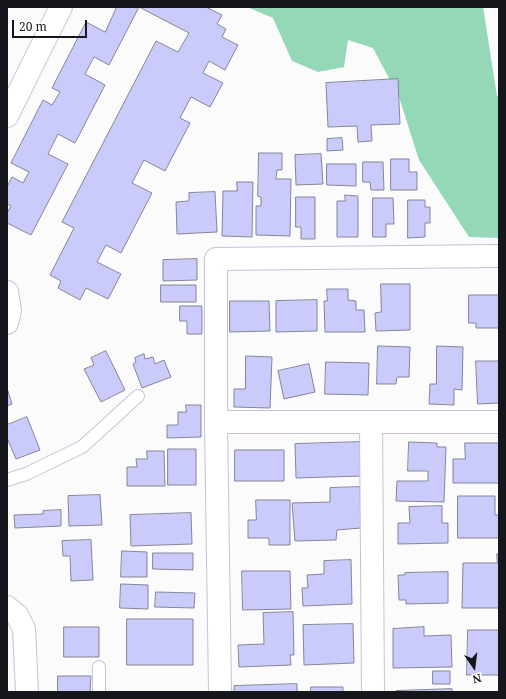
<!DOCTYPE html>
<style>
body{margin:0}
#map{position:relative;width:506px;height:699px;overflow:hidden;background:#fbfbfb;font-family:"Noto Serif",serif}
canvas{display:block}
.frame{position:absolute;inset:0;border:8px solid #16161d;pointer-events:none}
.north{position:absolute;left:454px;top:647px;width:40px;height:40px;-webkit-text-stroke:3px #fff;paint-order:stroke;rotate:166deg;font-size:11px;font-weight:700;line-height:16px;text-align:center;color:#16161d}
.north::after{content:'';display:block;margin:auto;width:14px;height:18px;background:#16161d;clip-path:polygon(50% 0,100% 100%,50% 72%,0 100%)}
.scale{position:absolute;left:12px;top:20px;width:75px;height:18px;box-sizing:border-box;border:2px solid #16161d;border-top:0;padding-left:5px;font-size:12px;line-height:14px;white-space:nowrap;color:#16161d;-webkit-text-stroke:3px #fff;paint-order:stroke}
</style>
<div id="map">
<canvas width="506" height="699"></canvas>
<div class="frame"></div>
<div class="north">N</div>
<div class="scale">20 m</div>
</div>
<script>
const g = document.querySelector('canvas').getContext('2d');
g.lineJoin = 'round';
function fillPath(path, color) {
  g.fillStyle = color;
  g.fill(path, 'evenodd');
}
function trace(path, color, width, dash) {
  g.strokeStyle = color;
  g.lineWidth = width;
  g.lineCap = dash ? 'butt' : 'round';
  g.setLineDash(dash || []);
  g.stroke(path);
}
const forest = new Path2D(`
 M247 7H483L497 96 499 97V238L469 237 419 160 399 97 373 48 348 40 344 67 318 72 292 61 273 18Z`);
const building = new Path2D(`
 M117 7H206L222 15 217 24 226 29 222 37 238 45 225 70 209 61 203 73 223 83 210 107 191 97 180 118 190 123 165 171 144 160 132 183 152 193 121 253 106 245 97 262 121 274 108 299 86 288 80 300 58 288 61 281 50 275 74 228 62 222 156 41 178 52 189 33 139 7 109 65 94 57 85 74 105 85 75 143 58 134 48 154 68 164 31 235 7 223V213L11 206 7 204V187L12 177 23 183 29 172 11 163 43 100 52 105 60 92 52 88 86 22 105 32Z
 M398 79 400 124 371 125 372 141 358 142 357 126 328 127 326 83Z
 M342 138 343 150 327 151V139Z
 M259 153H282V170H277L276 179H291L290 236 256 235V206H261V197L258 196Z
 M321 154 323 184 296 185 295 155Z
 M391 159H409V172H417V190H391Z
 M363 162H383L384 190H371L370 182H363Z
 M327 164H356V186L327 185Z
 M237 182H253L252 237 222 236 223 191H237Z
 M215 192 217 232 177 234 176 202 189 201V193Z
 M345 195 358 196V237H337V201H345Z
 M296 197H315V239H301V227H296Z
 M373 198H393L394 224H386V237H373Z
 M408 200H425V207H430V223H425V237L408 238Z
 M197 259V280L163 281V260Z
 M381 284H410V330L376 331 375 313 381 312Z
 M161 285H196V302H161Z
 M327 289H348V300L356 301V310H364L365 332H325L324 301H327Z
 M469 295H499V328H476V323H469Z
 M317 300V331L276 332V301Z
 M230 301H269L270 331 230 332Z
 M180 306H202V334H187V321H180Z
 M378 346 410 347 409 377H397L396 384H377Z
 M437 346 463 347 462 390 454 389V405L429 404 430 384H436Z
 M106 351 125 390 101 402 84 369 94 365 91 358Z
 M144 354 145 359 153 357 155 364 164 360 171 377 142 388 133 364 136 362 135 358Z
 M246 356 272 357 270 408 234 407V389H245Z
 M476 361H499V403L478 404Z
 M326 362 369 363 368 395 325 394Z
 M309 364 315 392 284 399 278 371Z
 M7 388 12 404 7 406Z
 M186 405H201V437L167 438V425H178V412H186Z
 M27 417 40 450 16 459 7 438V425Z
 M360 442 362 476 296 478 295 444Z
 M409 442 437 443V447H446L444 502 396 501 397 481H428V471H408Z
 M465 443H499V483H453V459H465Z
 M168 449H196V485H168Z
 M235 450H284V481H235Z
 M147 451H164L165 486H127V467H137L136 459H147Z
 M360 487 361 528 337 530 336 540 295 541 292 503 330 502V488Z
 M100 495 102 525 69 526 68 496Z
 M458 496H495V515H499V538H458Z
 M256 500H290V545H269V538H248V520H256Z
 M442 506V523H448V543L398 544V523H410L409 507Z
 M61 510V526L15 528 14 515 43 514V511Z
 M191 513 192 544 131 546 130 515Z
 M91 540 93 580 71 581 70 556H63L62 541Z
 M122 551 147 552V577H121Z
 M153 553H193V570L153 569Z
 M497 554H499V608H462L463 563H497Z
 M351 560 352 604 303 606 302 588H308L307 575 324 574V561Z
 M242 571H290L291 609 243 610Z
 M448 572V603L406 604V600H399L398 575H405V573Z
 M121 584 148 585V609L120 608Z
 M156 592 195 593 194 608 155 607Z
 M293 612 294 655H290L291 665 239 667 238 645 264 644 263 613Z
 M127 619H193V665H127Z
 M353 624 354 663 304 665 303 625Z
 M64 627H99V657H64Z
 M424 627V636L451 635 452 667 393 668V629Z
 M468 630H499V675H467Z
 M433 671H450V684H433Z
 M58 676H91L90 692H58Z
 M297 684V692H234V686Z
 M311 687H343V692H311Z
 M452 689V692H396V691Z`);
const lane = new Path2D(`
 M7 480 26 474 82 447 138 396
 M99 667V692`);
const street = new Path2D(`
 M7 116 61 7
 M7 292 10 310 7 323
 M216 422H499
 M371 422 373 692
 M7 607 17 615 24 629 27 692
 M220 692 216 422V259L499 256`);
fillPath(forest, '#94d8b8');
fillPath(building, '#cacbfa');
trace(building, '#848598', 1);
trace(lane, '#c3c3d8', 14);
trace(street, '#c3c3d8', 24);
trace(lane, '#fff', 12);
trace(street, '#fff', 22);
</script>
